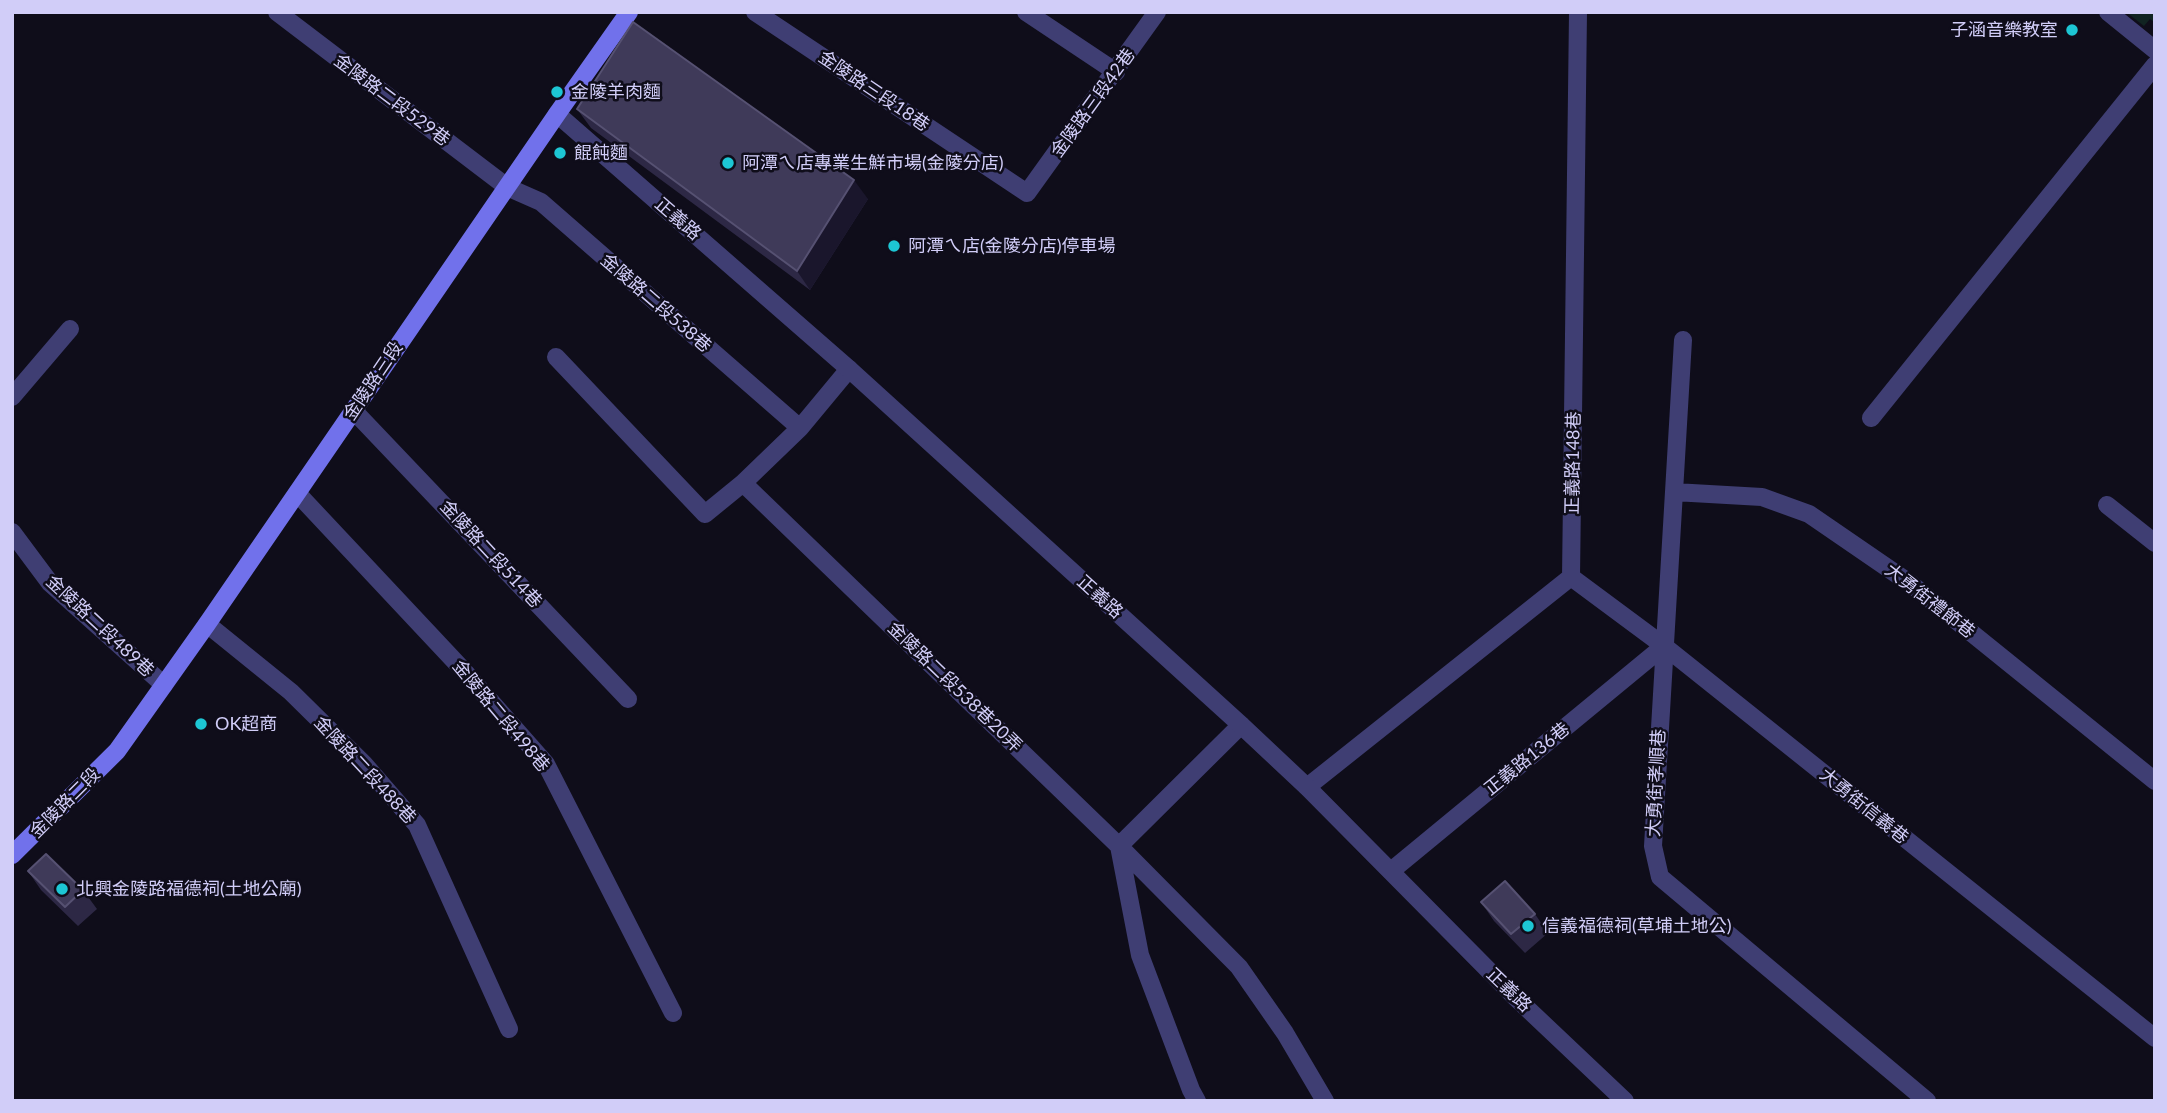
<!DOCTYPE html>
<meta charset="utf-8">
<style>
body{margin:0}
#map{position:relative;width:2167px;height:1113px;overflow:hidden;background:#0f0d1a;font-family:Lato,sans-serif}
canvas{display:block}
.frame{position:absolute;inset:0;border:14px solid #d1cdf8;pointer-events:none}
</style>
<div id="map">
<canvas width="2167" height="1113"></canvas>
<div class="frame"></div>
</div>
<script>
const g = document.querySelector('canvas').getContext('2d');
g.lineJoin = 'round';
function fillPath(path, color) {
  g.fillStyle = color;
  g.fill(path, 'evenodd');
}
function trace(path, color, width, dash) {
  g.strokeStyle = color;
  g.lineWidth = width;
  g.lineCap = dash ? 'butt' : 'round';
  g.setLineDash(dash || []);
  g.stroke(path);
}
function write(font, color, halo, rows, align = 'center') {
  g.font = font + ' Lato,"Noto Sans TC",sans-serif';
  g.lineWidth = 5;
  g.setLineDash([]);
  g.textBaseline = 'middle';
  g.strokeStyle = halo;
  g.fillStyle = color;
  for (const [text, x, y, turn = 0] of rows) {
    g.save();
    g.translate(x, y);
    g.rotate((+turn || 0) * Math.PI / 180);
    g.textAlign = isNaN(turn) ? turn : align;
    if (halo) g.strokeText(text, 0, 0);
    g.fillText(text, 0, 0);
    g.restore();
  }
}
const green = new Path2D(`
 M2126 12H2155V23L2150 19 2144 26Z`);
const service = new Path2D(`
 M277 12 507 187 541 202 800 428
 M755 12 1027 193 1157 12
 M1026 12 1116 72
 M2108 12 2155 50
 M1683 340 1653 846 1660 877 1927 1101
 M556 357 705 514 743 483 1119 846 1239 967 1285 1033 1325 1101
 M12 397 70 329
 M353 410 628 699
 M1871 418 2155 65
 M743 483 800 428 849 369
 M1674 492 1762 497 1809 514 1911 584 2155 781
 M297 493 463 670 546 764 673 1013
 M2107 505 2155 543
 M12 532 50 583 164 685
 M1571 577 1664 646 2155 1038
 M207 624 291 692 364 764 417 825 509 1029
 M1307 787 1571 577 1578 12
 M1391 871 1664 646
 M1197 1101 1191 1090 1140 955 1119 846 1241 725`);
const minor = new Path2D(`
 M557 114 849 369 1241 725 1307 787 1514 996 1625 1101`);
const secondary = new Path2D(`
 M12 855 117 751 207 624 557 114 629 12`);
const wall = new Path2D(`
 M577 109 868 199 810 290 591 128Z
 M28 871 83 890 97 909 78 926 41 890Z
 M1481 902 1535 914 1548 933 1525 953 1494 921Z`);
const shadedWall = new Path2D(`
 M854 180 868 199 810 290 797 271Z`);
const building = new Path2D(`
 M633 22 854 180 797 271 577 109Z
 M46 854 83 890 65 907 28 871Z
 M1505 881 1535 914 1511 934 1481 902Z`);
const markers = [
 [2072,30,7,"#1dc6d4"],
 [557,92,7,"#1dc6d4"],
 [560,153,7,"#1dc6d4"],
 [728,163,7,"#1dc6d4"],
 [894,246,7,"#1dc6d4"],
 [201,724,7,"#1dc6d4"],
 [62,889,7,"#1dc6d4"],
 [1528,926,7,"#1dc6d4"]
];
const poiNames = [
 ["子涵音樂教室",2058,30,"right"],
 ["金陵羊肉麵",571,92],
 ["餛飩麵",574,153],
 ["阿潭ㄟ店專業生鮮市場(金陵分店)",742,163],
 ["阿潭ㄟ店(金陵分店)停車場",908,246],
 ["OK超商",215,724],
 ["北興金陵路福德祠(土地公廟)",76,889],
 ["信義福德祠(草埔土地公)",1542,926]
];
const streetNames = [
 ["金陵路三段18巷",874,91,34],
 ["金陵路二段529巷",392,100,37],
 ["金陵路三段42巷",1093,103,-54],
 ["正義路",678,219,41],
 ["金陵路二段538巷",656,303,41],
 ["金陵路三段",373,381,-56],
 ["正義路148巷",1573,463,-89],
 ["金陵路二段514巷",491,554,47],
 ["正義路",1100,597,42],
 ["大勇街禮節巷",1930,601,38],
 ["金陵路二段489巷",100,626,43],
 ["金陵路二段538巷20弄",955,687,44],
 ["金陵路二段498巷",501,716,50],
 ["正義路136巷",1527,759,-39],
 ["金陵路二段488巷",365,770,47],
 ["大勇街孝順巷",1656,783,-87],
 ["金陵路二段",65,803,-45],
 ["大勇街信義巷",1864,806,39],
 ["正義路",1509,990,44]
];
fillPath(green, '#112322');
trace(service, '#3f3e73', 18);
trace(minor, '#3f3e73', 18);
trace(secondary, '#7171eb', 18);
fillPath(wall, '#2d2845');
fillPath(shadedWall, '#1a162c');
fillPath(building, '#3f3a59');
trace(building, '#565172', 2);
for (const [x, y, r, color] of markers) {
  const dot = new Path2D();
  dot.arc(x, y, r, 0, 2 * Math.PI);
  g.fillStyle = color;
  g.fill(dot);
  trace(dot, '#0f0d1a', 2.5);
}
write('18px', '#d1cdf8', '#0f0d1a', poiNames, 'left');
write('18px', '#d1cdf8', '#0f0d1a', streetNames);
</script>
